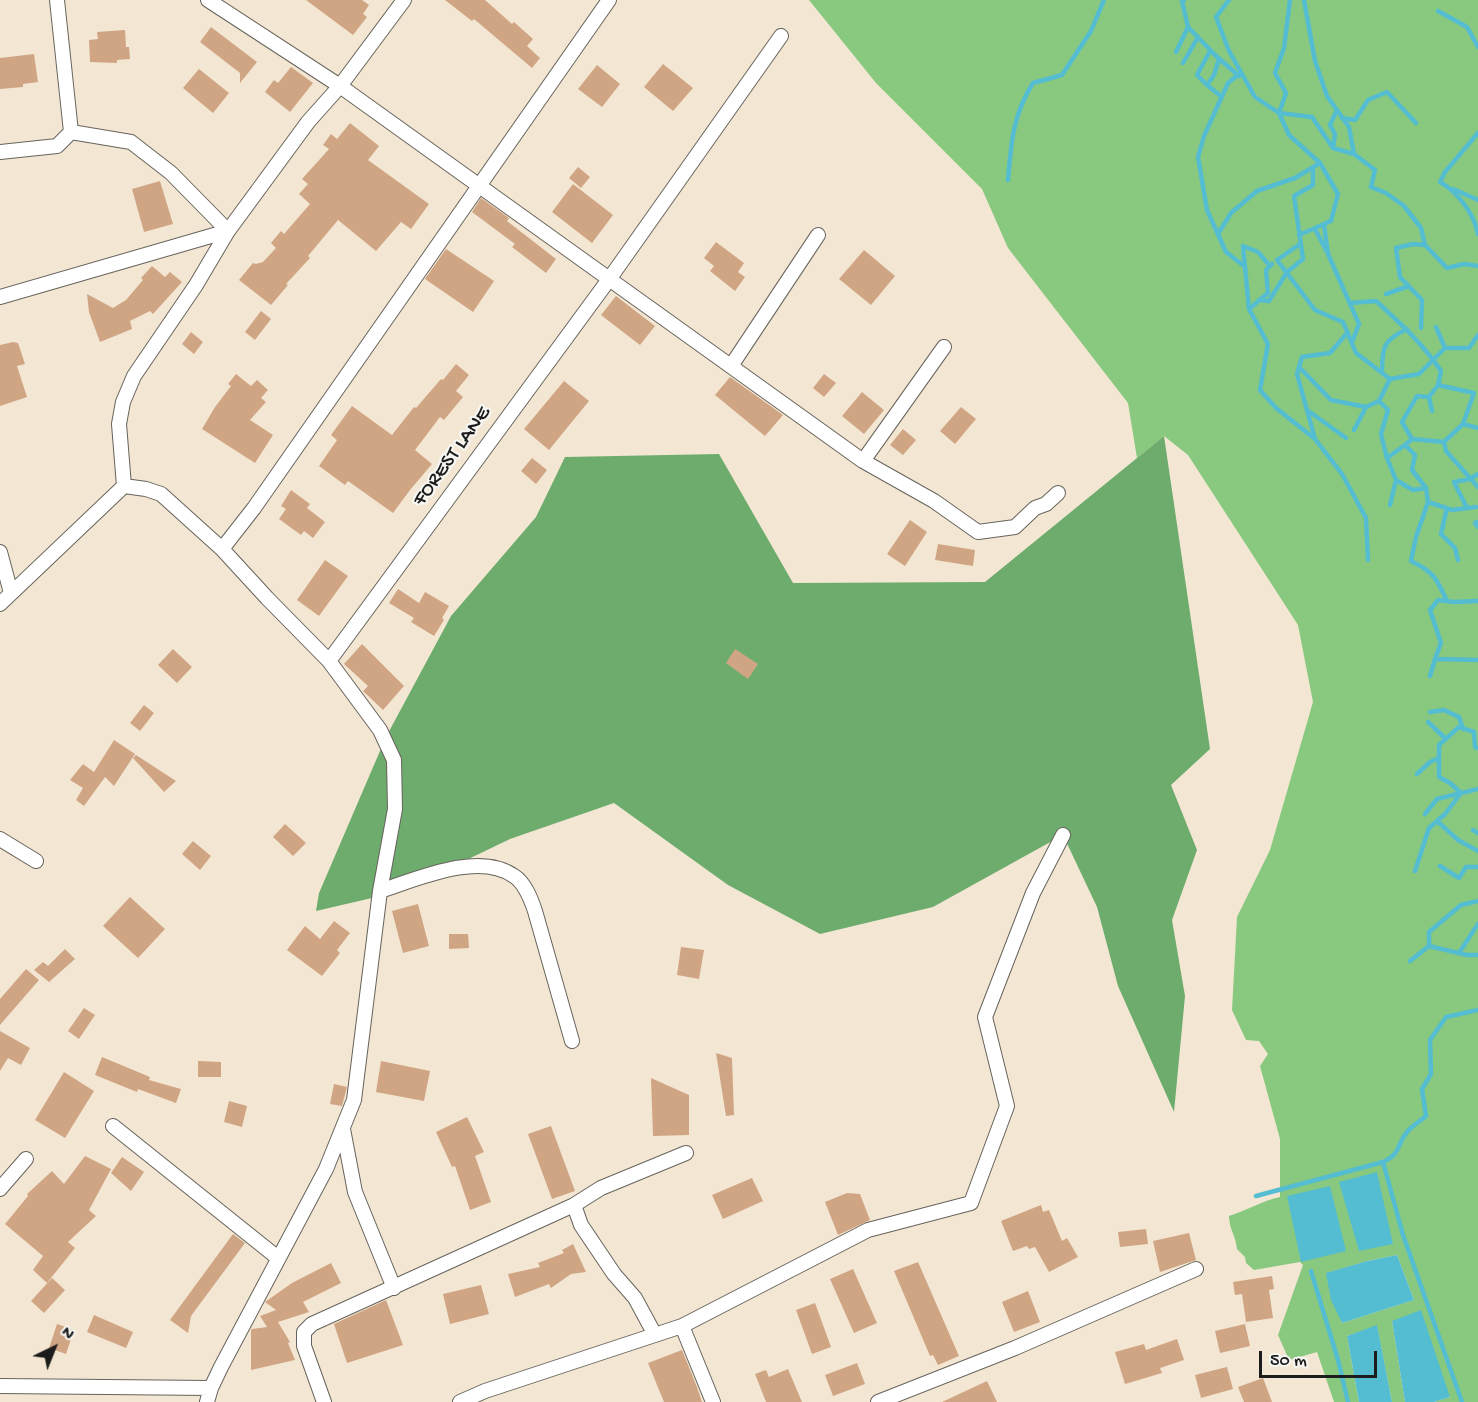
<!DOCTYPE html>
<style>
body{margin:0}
#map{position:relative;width:1478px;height:1402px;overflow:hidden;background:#f3e7d3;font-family:"Gochi Hand",sans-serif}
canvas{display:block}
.north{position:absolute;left:24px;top:1318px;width:60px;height:60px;-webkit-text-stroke:4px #f6f6f2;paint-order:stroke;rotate:43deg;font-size:16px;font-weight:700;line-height:24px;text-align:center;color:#1c1c1c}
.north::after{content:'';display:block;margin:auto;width:21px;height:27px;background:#1c1c1c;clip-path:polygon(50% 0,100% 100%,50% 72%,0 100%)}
.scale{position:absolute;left:1259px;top:1351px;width:118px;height:27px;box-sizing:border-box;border:3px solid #1c1c1c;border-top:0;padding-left:8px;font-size:18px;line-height:21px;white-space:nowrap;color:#1c1c1c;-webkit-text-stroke:4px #f6f6f2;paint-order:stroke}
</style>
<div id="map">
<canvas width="1478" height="1402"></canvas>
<div class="north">N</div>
<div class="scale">50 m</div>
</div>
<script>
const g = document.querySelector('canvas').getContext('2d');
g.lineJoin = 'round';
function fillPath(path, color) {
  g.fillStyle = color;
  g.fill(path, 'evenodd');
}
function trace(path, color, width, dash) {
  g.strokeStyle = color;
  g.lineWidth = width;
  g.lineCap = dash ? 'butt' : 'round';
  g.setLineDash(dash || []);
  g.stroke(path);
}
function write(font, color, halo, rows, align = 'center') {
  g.font = font + ' "Gochi Hand",sans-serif';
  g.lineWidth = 4.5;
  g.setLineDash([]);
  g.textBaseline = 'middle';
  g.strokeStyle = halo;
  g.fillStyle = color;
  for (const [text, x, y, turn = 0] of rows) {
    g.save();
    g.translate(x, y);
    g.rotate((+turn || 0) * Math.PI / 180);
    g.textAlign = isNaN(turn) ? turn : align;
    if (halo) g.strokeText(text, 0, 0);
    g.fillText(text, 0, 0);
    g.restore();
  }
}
const green = new Path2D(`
 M809 0H1478V1402H1434L1450 1397 1392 1321 1405 1402H1392L1377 1326 1347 1336 1359 1402H1334L1317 1352 1289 1360 1278 1335 1303 1265 1300 1262 1254 1270 1246 1263 1245 1257 1237 1249C1236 1236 1229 1229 1229 1216 1246 1211 1264 1200 1280 1197V1139L1260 1066 1268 1054 1259 1041 1246 1040 1232 1010 1237 917 1270 850 1313 702 1298 625 1188 455 1164 436 1137 458 1128 403 1008 248 982 189 876 83ZM1397 1255 1414 1300 1342 1323 1327 1273 1367 1261Z`);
const forest = new Path2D(`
 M1164 436 1210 749 1171 785 1197 850 1172 920 1185 996 1174 1112 1118 986 1097 907 1063 835 933 907 820 934 728 885 614 803 510 839 402 891 316 911 319 893 386 737 451 616 536 517 565 457 719 454 793 583 985 582Z`);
const water = new Path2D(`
 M1377 1172 1393 1244 1359 1251 1339 1182Z
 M1330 1186 1346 1251 1301 1262 1287 1196Z
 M1397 1255 1414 1300 1342 1323 1331 1300 1326 1273 1367 1261Z
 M1421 1310 1450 1397 1434 1402H1405L1392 1321Z
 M1377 1325 1392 1402H1359L1347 1336Z`);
const stream = new Path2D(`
 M1229 0 1216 17 1229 51 1255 97 1279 113 1289 135 1320 163 1338 194 1331 221 1299 235
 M1290 0 1284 48 1275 73 1286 93 1279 113 1312 117 1333 148 1354 154 1375 170 1371 187 1386 193 1404 206 1421 228 1425 245 1447 268 1464 264 1478 266
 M1304 0 1315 61 1327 96 1349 127 1354 154
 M1438 11 1467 27 1478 47
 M1188 27 1215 55 1239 76
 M1176 52 1188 27 1182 1 1184 0
 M1219 59 1214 75 1207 85 1222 97
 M1183 63 1198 37
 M1238 75 1228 83 1204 136 1198 157 1207 210 1226 252 1244 266
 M1207 85 1197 75 1210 51
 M1342 118 1355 120 1368 100 1387 92 1416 123
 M1478 133 1445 172 1440 182C1458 192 1474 214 1478 234
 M1333 148 1335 134 1330 125 1337 110
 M1008 180C1011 144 1013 114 1033 83L1062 75 1091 31 1104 0
 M1453 189 1478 200
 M1324 225 1328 254 1359 324 1352 342
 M1315 229 1327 252
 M1218 234 1231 213 1257 191 1295 178 1320 163
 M1300 244 1277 260 1315 310 1343 322 1356 353 1390 379 1379 401 1366 407 1354 430
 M1270 266 1258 252 1243 246 1249 309 1268 344 1260 390 1276 408 1315 439 1342 474 1366 518 1368 560
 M1386 294 1409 286
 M1259 300 1269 301 1287 272 1303 259 1294 196 1313 185V167
 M1350 303 1376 301C1400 323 1423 344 1441 371L1438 385 1474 393 1463 424 1444 442 1446 451 1478 487
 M1249 309 1268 293 1266 270 1272 264
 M1436 327 1445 348
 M1421 328 1422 300 1400 277 1396 248 1413 244 1425 245
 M1299 367 1331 400 1366 407
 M1382 372C1382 348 1383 340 1407 329
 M1390 379 1419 374 1445 348H1469L1478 335
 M1429 397 1417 396 1402 422 1412 439 1444 442
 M1379 401 1388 410 1381 434 1387 458 1396 480 1390 505
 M1307 410 1346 438
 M1432 411 1429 397 1438 385
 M1463 424 1478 428
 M1315 439 1297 374 1302 357 1330 353 1348 332
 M1412 439 1405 445 1415 455 1412 470 1426 488
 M1387 458 1405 445
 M1396 480 1413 490 1426 488 1428 502
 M1447 508 1441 534 1455 548 1458 560
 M1467 508 1454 482 1470 479 1478 474
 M1478 522 1475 523 1478 527
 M1447 601C1437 579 1434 572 1411 561L1416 537 1428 502 1452 510 1476 507
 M1435 659 1441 643 1430 610 1438 600 1454 602 1478 601
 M1430 676 1435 659 1478 660
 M1430 712 1444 710 1459 717 1463 729
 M1428 722 1446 739
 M1417 774 1430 762 1439 758
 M1425 814 1437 799 1478 789
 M1437 821 1458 840 1478 851
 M1473 830 1478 833
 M1440 866 1459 878 1466 867H1478
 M1415 871 1429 828 1445 814 1461 793 1450 783 1439 777V745L1459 727 1474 732 1475 747 1478 748
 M1429 946 1467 955H1478
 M1459 953 1478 924
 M1410 961 1429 946V932L1461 905 1478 901
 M1256 1196 1383 1162
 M1311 1271 1338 1360 1348 1402
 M1462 1402 1403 1235 1383 1162C1402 1153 1396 1145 1407 1132 1412 1126 1420 1121 1426 1116L1422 1089 1431 1074 1430 1040 1446 1017 1478 1010`);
const building = new Path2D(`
 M306 0H362L369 5 363 14 367 17 353 35Z
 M445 0H485L512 24 514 22 533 39 527 46 540 58 532 68 474 19 472 21Z
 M211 27 257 62 240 83V73L200 42Z
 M125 30 126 47H129L130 59 117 60V63L90 62 89 40 98 39 97 32Z
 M34 54 38 82 23 84V87L0 89V58Z
 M663 64 693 88 673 111 644 87Z
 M597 65 620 84 602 107 578 89Z
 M291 67 313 83 290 112 265 92 274 80 278 83Z
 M199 69 229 93 213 113 183 88Z
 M350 123 379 146 368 160 429 204 411 229 401 222 376 251 338 220 308 256 310 258 286 284 288 285 271 305 239 280 253 263 256 264 263 262 276 248 271 243 281 231 284 234 310 204 299 194 308 184 302 179 329 149 323 145 331 134 337 139Z
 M578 167 590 177 581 188 569 178Z
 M160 181 173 224 144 232 132 189Z
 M573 184 613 215 592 243 552 212Z
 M481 198 509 218 507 221 556 259 546 273 512 247 515 244 472 212Z
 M716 242 744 263 738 272 745 277 735 291 710 271 714 266 704 258Z
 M446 249 494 281 473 312 425 279Z
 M864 250 895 276 871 305 839 279Z
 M152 266 165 277 170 272 182 282 153 314 150 311 130 321 132 329 100 342 89 312 87 294 113 308 126 300 143 280 141 278Z
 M616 296 655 326 640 345 601 315Z
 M261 311 271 319 255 340 245 332Z
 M191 332 203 342 194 354 182 344Z
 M13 342 18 343 25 364 17 366 27 397 0 406V345Z
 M456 364 469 375 456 391 463 397 444 420 440 417 415 450 432 464 410 490 393 513 348 481 345 485 319 466 337 440 331 435 352 406 392 435 414 407 416 408 441 379 443 380Z
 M236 374 251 386 257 380 268 390 261 398 266 402 250 420 273 435 255 463 202 429 215 407 231 386 228 384Z
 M824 374 836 383 824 397 813 388Z
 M730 377 783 415 765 436 715 395Z
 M564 381 589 401 549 450 524 429Z
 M862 392 884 410 864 434 842 416Z
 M961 407 976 419 955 444 940 431Z
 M903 429 916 440 903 455 890 445Z
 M532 458 547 470 536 484 521 471Z
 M291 490 310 504 307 508 325 522 313 538 304 531 301 535 279 519 286 509 281 506Z
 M910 520 927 532 905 566 887 554Z
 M938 544 975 550 973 566 935 560Z
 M325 560 348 576 319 616 297 600Z
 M398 589 419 603 425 592 449 606 442 618 444 620 434 636 411 622 414 618 389 603Z
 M362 644 404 686 383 710 363 691 368 686 344 664Z
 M173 649 192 667 177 683 158 665Z
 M735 649 758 664 748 679 726 663Z
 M144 705 154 713 140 731 130 723Z
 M114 740 135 754 114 786 105 777 84 806 76 800 83 788 70 780 83 764 94 772Z
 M136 755 176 781 164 792 133 758Z
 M285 824 306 843 293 856 273 837Z
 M193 841 211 856 200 870 182 854Z
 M130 897 165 929 138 958 103 926Z
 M418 904 429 946 403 953 392 911Z
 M334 921 350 933 337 950 340 953 322 976 287 950 305 926 320 939Z
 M449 934H468L469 948 449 949Z
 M681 947 704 950 699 979 677 975Z
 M65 949 75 959 49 982 34 970 43 962 48 966Z
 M26 969 39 980 0 1025V999Z
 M84 1008 95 1015 79 1039 68 1031Z
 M0 1031 30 1048 21 1065 8 1058 0 1071Z
 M716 1053 732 1058 734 1115 726 1116Z
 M102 1057 150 1077 149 1080 181 1089 176 1103 138 1089 137 1092 95 1075Z
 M198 1061 221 1062V1077H198Z
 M381 1061 430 1071 424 1101 376 1092Z
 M64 1072 94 1091 65 1138 35 1120Z
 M651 1078 689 1095V1135L653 1136Z
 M334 1084 347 1087 342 1106 330 1104Z
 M229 1101 247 1106 242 1127 224 1122Z
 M467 1117 484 1152 475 1156 491 1202 470 1210 455 1166 452 1167 436 1132Z
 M551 1126 575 1191 552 1199 528 1134Z
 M85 1156 111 1169 89 1210 96 1216 68 1242 75 1248 47 1283 33 1270 43 1256 5 1224 28 1196 27 1194 52 1171 64 1184Z
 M122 1157 144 1172 131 1191 111 1173Z
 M752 1178 763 1201 723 1219 712 1195Z
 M847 1193 860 1194 870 1220 838 1235 825 1202Z
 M1041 1205 1043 1212 1049 1210 1062 1241 1067 1238 1078 1257 1049 1272 1035 1247 1029 1249 1027 1246 1013 1251 1001 1221Z
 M1146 1229 1148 1244 1120 1247 1118 1232Z
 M1189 1233 1196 1260 1160 1272 1153 1241Z
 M233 1234 245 1243 191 1316 188 1333 170 1320Z
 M573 1244 586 1272 571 1274 551 1288 549 1284 515 1297 508 1274 540 1267 538 1263 564 1253 562 1250Z
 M918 1262 959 1356 938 1365 933 1355 930 1356 894 1271Z
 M331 1263 341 1283 303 1302 309 1312 278 1322 290 1342 288 1343 295 1360 251 1370V1330L252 1329 267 1327 260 1316 276 1310 265 1302 292 1283Z
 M853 1269 877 1323 854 1333 830 1279Z
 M1272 1276 1274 1289 1269 1290 1273 1318 1246 1322 1242 1294 1235 1295 1233 1282Z
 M52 1278 65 1290 44 1313 31 1301Z
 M481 1285 489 1314 450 1324 443 1294Z
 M1028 1291 1040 1322 1014 1332 1002 1302Z
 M386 1300 403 1345 347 1363 334 1324Z
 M815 1303 831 1347 812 1354 796 1310Z
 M94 1315 133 1332 126 1348 87 1332Z
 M57 1324 74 1330 66 1354 49 1348Z
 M1245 1324 1250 1346 1220 1353 1215 1331Z
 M1177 1339 1184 1360 1160 1368 1162 1373 1125 1384 1115 1352 1144 1344 1146 1350Z
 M682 1350 697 1387 702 1402H664L648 1363Z
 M857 1363 865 1384 833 1396 825 1375Z
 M1227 1367 1233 1389 1201 1398 1195 1375Z
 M788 1369 802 1402H766L755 1374 766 1370 769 1377Z
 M1263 1378 1272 1402H1244L1238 1387Z
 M987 1381 997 1402H942Z`);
const street = new Path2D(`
 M208 0 340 86 863 461 934 501 978 532 1015 527 1035 508 1046 504 1058 493
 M0 152 57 146 71 132 57 0
 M0 297 228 231 171 173 131 142 71 132
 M731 366 818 235
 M863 461 944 347
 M124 486 119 424 123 402 134 376 196 285 228 231 308 122 340 86 404 0
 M222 549 254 508 609 0
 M0 552 11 593
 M0 604 124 486 146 489 161 494 222 549 267 598 329 661 380 730 394 760 395 809 380 891 354 1100 326 1169 221 1367 211 1388 207 1402
 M329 661 610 278 781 36
 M0 839 36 861
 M380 891C417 879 479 851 514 876 525 883 531 899 535 911L572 1041
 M113 1126 278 1258
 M343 1129 355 1192 394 1288
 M0 1189 26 1159
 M574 1205 601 1188 686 1153
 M682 1326 868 1230 971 1203 1007 1106 985 1017 1033 893 1063 835
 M0 1386 211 1388
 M324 1402 304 1346V1332L312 1324 574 1205 581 1225 614 1274 635 1298 655 1335
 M460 1402 485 1391 682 1326 713 1402
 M878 1402 1015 1348 1196 1269`);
const streetNames = [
 ["FOREST LANE",453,457,-54]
];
fillPath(green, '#89c87f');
fillPath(forest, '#6eac6e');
fillPath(water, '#54bdd1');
trace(stream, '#54bdd1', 4.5);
fillPath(building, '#d0a584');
trace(street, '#67635c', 16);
trace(street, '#fff', 14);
write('21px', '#1c1c1c', '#f6f6f2', streetNames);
</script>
